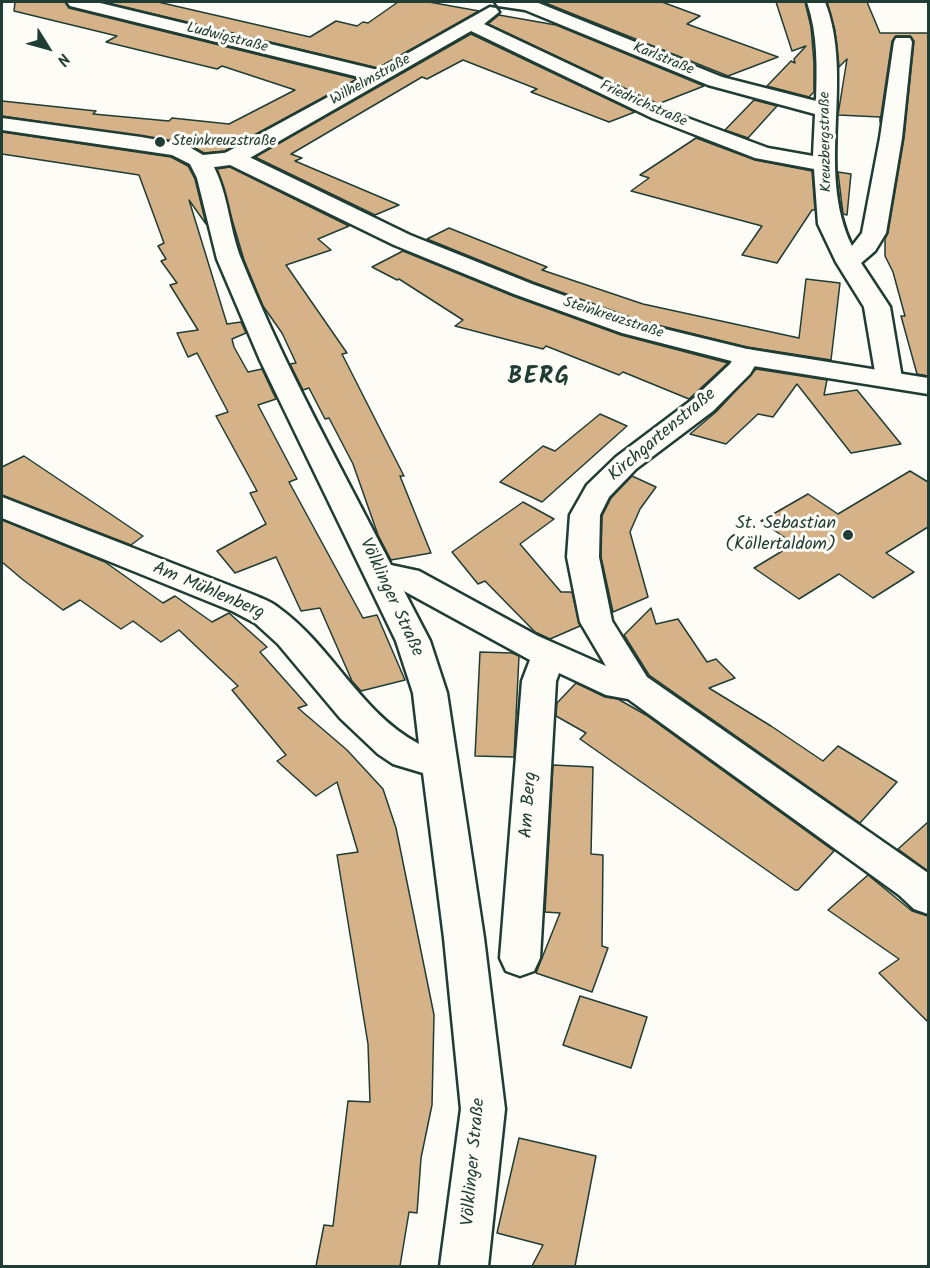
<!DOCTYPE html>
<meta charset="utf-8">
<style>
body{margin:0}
#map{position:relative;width:930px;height:1268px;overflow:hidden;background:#fdfcf7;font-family:Kalam,sans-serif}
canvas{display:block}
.frame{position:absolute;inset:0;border:3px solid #1f3d34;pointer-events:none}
.north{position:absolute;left:18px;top:18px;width:60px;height:60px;-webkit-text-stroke:4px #fdfcf7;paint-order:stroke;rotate:127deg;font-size:16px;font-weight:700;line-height:24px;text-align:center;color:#1f3d34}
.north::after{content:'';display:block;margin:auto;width:21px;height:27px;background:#1f3d34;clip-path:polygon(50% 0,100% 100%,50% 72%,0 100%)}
</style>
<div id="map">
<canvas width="930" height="1268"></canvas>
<div class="frame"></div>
<div class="north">N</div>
</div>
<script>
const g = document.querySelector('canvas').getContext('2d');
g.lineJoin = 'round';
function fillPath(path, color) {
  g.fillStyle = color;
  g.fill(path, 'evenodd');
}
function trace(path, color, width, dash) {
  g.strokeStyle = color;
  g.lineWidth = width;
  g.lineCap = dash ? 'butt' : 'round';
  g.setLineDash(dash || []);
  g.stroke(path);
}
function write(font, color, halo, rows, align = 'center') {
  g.font = font + ' Kalam,sans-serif';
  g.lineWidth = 6;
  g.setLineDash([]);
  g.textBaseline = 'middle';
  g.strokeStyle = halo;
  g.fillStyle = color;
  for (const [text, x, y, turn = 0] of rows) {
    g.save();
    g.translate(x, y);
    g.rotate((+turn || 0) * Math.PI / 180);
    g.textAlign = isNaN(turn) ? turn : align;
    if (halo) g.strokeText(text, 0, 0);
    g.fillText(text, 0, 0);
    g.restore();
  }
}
const building = new Path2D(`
 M15 2H65L69 8 357 79 225 151 204 153 186 143 2 116V101L96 111 93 114 169 121 172 118 229 124 295 90 222 66 217 69 106 42 117 36 14 11Z
 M104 2H158L310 37 336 21 357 26 363 22 368 23 398 2H429L479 11 378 68Z
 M543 2H662L700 16 687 24 778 57 728 76Z
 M776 2H805L811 27 814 63V92L809 97 767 86 791 61 795 63 794 59 806 46 792 51Z
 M827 2H867L880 33H928V376L917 374 901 316H905L893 272 885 256V239L888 233 904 138 914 41 910 36H896L892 41 880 122V117L838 115 847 59 839 67 835 31Z
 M499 15 556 25 704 86 658 104 488 24Z
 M471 34 635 112 609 122 531 92 537 89 463 60 427 79 422 77 291 154 302 158 295 161 399 205 375 215 255 157Z
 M754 100 777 106 748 138 725 130Z
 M2 132 171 157 188 166 195 179 206 224 189 200 227 324 241 322 246 333 232 339 234 347 248 372 262 369 276 399 258 405 297 479 289 482 363 618 377 615 405 680 361 691 352 681 320 608 301 611 276 557 235 573 217 551 266 524 250 493 257 491 216 416 228 412 197 353 188 357 177 333 198 330 170 285 177 283 161 261 166 259 158 246 164 243 139 175 2 154Z
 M696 138 755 160 812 171 815 210H812L777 263 742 255 762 226 631 191 649 178 640 175Z
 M230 167 349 226 318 239 331 250 286 265 347 353 342 354 404 476H400L431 553 391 560 378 535 353 464 329 418 325 419 309 388 303 390 290 364 296 363 282 333 263 306 244 260 217 169Z
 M838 172 851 174 847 215 843 214Z
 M449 228 547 267 542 270 643 304 799 338 806 279 840 283 831 360 747 347 641 321 533 282 427 239Z
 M403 251 513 296 621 335 728 363 689 399 623 372 619 375 546 346 543 349 455 326 463 320 399 279 397 280 372 267Z
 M756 369 827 380 824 395 857 390 901 444 851 453 797 384 773 417 758 414 726 444 690 434 717 411Z
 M600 414 627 426 542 502 500 482 543 446 555 451Z
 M24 456 109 513 143 536 131 545 2 495V467Z
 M910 471 928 482V527L886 553 914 572 873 598 839 574 799 599 754 568 794 544 761 521 808 494 838 514Z
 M632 476 656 487 640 509 630 532 648 597 613 612 601 557 602 516 611 498Z
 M523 502 554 519 520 544 561 592H572L580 626 550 639 535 632 485 581 478 584 452 552Z
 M2 520 105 562 163 603 175 596 212 622 229 613 267 647 260 652 307 705 298 708 347 750 383 789 396 828 434 1015 432 1105 421 1158 417 1213 409 1212 400 1266H316L324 1225 333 1226 348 1101 370 1102 368 1044 337 855 358 852 337 782 316 796 277 761 286 755 232 690 238 686 179 630 161 642 133 621 121 629 80 600 63 610 22 579 2 562Z
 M651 608 656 624 678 619 707 662 716 659 735 678 709 688 771 726 823 761 838 746 897 782 860 823 649 675 624 635Z
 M480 652 512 653 519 656 514 757 475 756Z
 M576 683 605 697 618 699 646 715 834 851 798 890H795L580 739 586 733 556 716 557 703Z
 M553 765 593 767 591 854 603 855 602 946 608 948 592 992 536 973 560 913 545 912Z
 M928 822V871L898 849Z
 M868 875 912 911 928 916V1022L879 973 899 959 828 910Z
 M580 996 647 1017 631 1068 563 1045Z
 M519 1138 596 1156 575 1266H532L543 1245 497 1233Z`);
const street = new Path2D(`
 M67 2H96L378 70 490 7 496 8 499 12 484 24 666 110 768 148 813 156 815 114 708 85 525 10 498 6 495 2H536L722 77 816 101C817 67 818 35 807 2H825C855 79 815 170 852 246L862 233 880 138 894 42 896 38H910L912 42 902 138 886 233 875 251 861 263 890 307 902 378 899 384 889 386 879 384 876 378 864 307 836 262 818 224 814 169 755 158 652 118 471 31 241 163 233 164 225 163 222 158 225 153 363 78 70 6Z
 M200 155 208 157C229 188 228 228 242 261 284 366 340 465 391 565L419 571 538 636 606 666 580 622 567 557 570 515 587 485 616 457 693 399 730 364 738 351 747 349 756 351 760 357 750 374 713 411 636 469 609 497 600 515 599 557 612 621 647 677 928 873V914L914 909 899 895 628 699 606 695 559 673 556 681 540 958 534 971 520 976 506 971 500 958 522 681 530 660 404 591 430 641 447 693 484 938 505 1109 488 1266H440L461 1109 444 938 423 773 393 764 378 754 340 718 278 644 255 623 232 611 2 518V497L254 595C263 599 272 602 279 608 332 646 360 713 419 744L413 693 396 641 260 360 217 259 197 178 189 162 192 157Z`);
const secondary = new Path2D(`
 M2 118 141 137 186 145 203 155 233 152 241 153 410 235 532 284 640 323 747 349 928 378V394L747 365 622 333 514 294 394 245 230 165 200 169 172 155 2 130Z`);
const markers = [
 [160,142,6,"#1f3d34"],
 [848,535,6,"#1f3d34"]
];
const farStreetnames = [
 ["Ludwigstraße",227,39,14],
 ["Karlstraße",663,60,22],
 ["Wilhelmstraße",371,81,-29],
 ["Friedrichstraße",643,105,24],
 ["Kreuzbergstraße",827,142,-91],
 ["Steinkreuzstraße",613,319,18]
];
const farPoinames = [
 ["Steinkreuzstraße",172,142]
];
const streetNames = [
 ["Kirchgartenstraße",663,436,-40],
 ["Am Mühlenberg",208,592,23],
 ["Völklinger Straße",390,598,65],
 ["Am Berg",530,805,-86],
 ["Völklinger Straße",475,1162,-85]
];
const poiNames = [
 ["St. Sebastian",836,525],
 ["(Köllertaldom)",836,546]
];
const districtNames = [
 ["BERG",539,379]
];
fillPath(building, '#d5b288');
trace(building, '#1f3d34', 1.5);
trace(street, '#1f3d34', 5);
trace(secondary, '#1f3d34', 5);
fillPath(street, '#fdfcf7');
fillPath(secondary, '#fdfcf7');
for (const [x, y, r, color] of markers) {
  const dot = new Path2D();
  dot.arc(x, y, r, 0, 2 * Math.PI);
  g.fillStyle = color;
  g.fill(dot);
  trace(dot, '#fdfcf7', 2);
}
write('15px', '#1f3d34', '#fdfcf7', farStreetnames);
write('15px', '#1f3d34', '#fdfcf7', farPoinames, 'left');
write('18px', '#1f3d34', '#fdfcf7', streetNames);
write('18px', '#1f3d34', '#fdfcf7', poiNames, 'right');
g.letterSpacing = '1.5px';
write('bold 24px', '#1f3d34', '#fdfcf7', districtNames);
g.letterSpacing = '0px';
</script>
